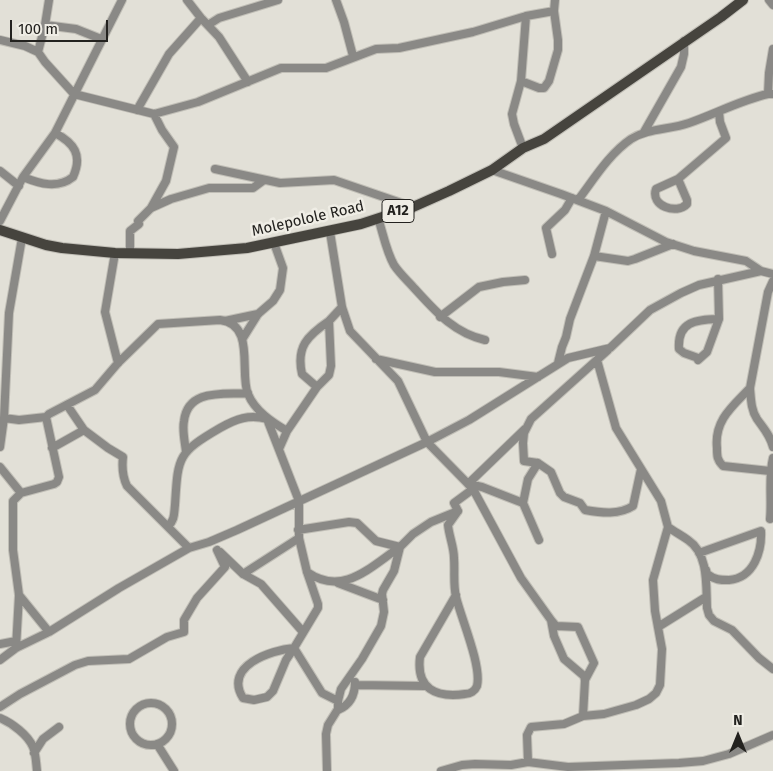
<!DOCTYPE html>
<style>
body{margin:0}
#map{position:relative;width:773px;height:771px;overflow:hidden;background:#e2e0d7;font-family:"Fira Sans",sans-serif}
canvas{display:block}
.north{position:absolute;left:713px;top:711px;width:50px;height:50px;-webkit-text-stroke:4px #efede5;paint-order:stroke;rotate:0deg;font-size:14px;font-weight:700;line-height:20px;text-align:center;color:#23221f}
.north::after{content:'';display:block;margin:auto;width:18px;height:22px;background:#23221f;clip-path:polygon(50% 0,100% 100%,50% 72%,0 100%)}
.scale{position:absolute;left:10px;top:20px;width:98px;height:22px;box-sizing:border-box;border:2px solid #23221f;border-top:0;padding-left:6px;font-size:15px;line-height:18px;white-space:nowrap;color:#23221f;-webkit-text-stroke:4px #efede5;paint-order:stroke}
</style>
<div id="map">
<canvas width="773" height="771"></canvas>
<div class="north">N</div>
<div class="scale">100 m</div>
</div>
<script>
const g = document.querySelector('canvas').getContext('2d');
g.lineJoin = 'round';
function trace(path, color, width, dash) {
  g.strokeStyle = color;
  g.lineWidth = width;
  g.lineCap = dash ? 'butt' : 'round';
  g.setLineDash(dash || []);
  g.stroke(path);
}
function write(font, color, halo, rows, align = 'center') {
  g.font = font + ' "Fira Sans",sans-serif';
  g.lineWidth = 5;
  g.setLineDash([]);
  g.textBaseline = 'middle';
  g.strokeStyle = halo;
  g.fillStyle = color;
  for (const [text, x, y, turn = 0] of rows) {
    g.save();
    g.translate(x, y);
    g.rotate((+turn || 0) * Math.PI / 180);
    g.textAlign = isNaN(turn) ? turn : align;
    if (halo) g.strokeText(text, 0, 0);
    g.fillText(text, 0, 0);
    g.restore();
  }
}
const minor = new Path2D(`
 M187 0 201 18 219 37 248 82
 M336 0 344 22 353 56
 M769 0 773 5
 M45 25 76 29 101 39
 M208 25 219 18 278 0
 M0 40 25 46 38 52 45 62 74 94 154 114 198 102 281 68H326L376 49 399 48 473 32 526 16 554 11 555 0
 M773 49 769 73 768 94H773
 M38 52 45 25 49 0
 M521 81 539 88H544L549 81 558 50V40L554 11
 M137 110 169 54 201 18
 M644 132 681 67 684 54V41
 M523 148 514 124 512 114 521 81 526 16
 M215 169 280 183 334 180 413 207
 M492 170 561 194 606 211 666 242 694 251 746 261 761 271 773 274
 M0 171 19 186
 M23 177C40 184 58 189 73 177 83 155 74 143 55 133
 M678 179 687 200V204C677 215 650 206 656 189L678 179 726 138 720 122 719 112
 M578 200C594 179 609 154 631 139 648 128 669 130 689 123 715 114 741 100 768 94
 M151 208 166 181 174 147 162 130 154 114
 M378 218C383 233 386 251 394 265 400 274 408 281 415 289 436 312 454 333 485 340
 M0 221 23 177 55 133 122 0
 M330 232 342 307 350 331 398 381 427 442 473 489 521 578 551 620 554 636 564 659 584 676 585 680 583 716
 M115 253 105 312 118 363
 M130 253V231L139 224 138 221 151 208 171 199 209 188H253L264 180
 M552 254 546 228 565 210 572 198
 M594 256 628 261 635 259 673 244
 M718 279 719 319 707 352 698 360V358L684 353 679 349C677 320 698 320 719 319
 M773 281 768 292 750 388C751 399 751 410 757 419 764 429 770 435 773 447
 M440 317 479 287 503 282 525 280
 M225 321 258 314
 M243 338 258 314 273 301 280 290 283 268 274 243
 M376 359 435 372H499L538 377
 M558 363 562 347 566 337 570 319 594 256 606 211
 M317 387 302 374C296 347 307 336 329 321
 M750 388C733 406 714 420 717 448 717 456 717 460 723 466L770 471
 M4 418 19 420 46 417 49 414 95 390 118 363 158 324 220 320C256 324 239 373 248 394 255 411 272 422 287 431
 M84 430 108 448 123 457C122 466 123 478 127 486L189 548
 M0 447 4 418 9 313 22 238
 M52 448 84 430 67 405
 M279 449 287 431 317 387 329 375 331 366 329 321 342 307
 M186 452C185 442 182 430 184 421 188 388 224 395 248 393
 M538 463 551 472 560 493 564 497 580 503 585 510C602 513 619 515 633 506L641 469
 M0 467 21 493 13 501V550L19 595 16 648
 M468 484 525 429
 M21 493 54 484 57 482 59 477 46 417
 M523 503 528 479 538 463 524 461 523 443 524 433 531 419 608 350
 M770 519C772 499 768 478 773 458
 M168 526C175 520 174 513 175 505 178 457 177 453 220 428 236 419 249 414 267 419L299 501V538L307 572 318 604V608L294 648 322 693 338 701
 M668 527C675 532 681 535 688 540 709 554 706 586 707 608L709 615 714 621 732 630 759 658 773 669
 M298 530 349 522 357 523 376 541 400 547
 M220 552 243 574 261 584 303 632
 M699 553 761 531C762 551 754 578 729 580 720 580 715 580 707 574L706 570
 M307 572C343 597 370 567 400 547
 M243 574 299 538
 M338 583 383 600
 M19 595 49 632
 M456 595 420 657C416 689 436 698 465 694 470 694 475 691 477 686 482 666 461 618 456 597 453 584 455 571 454 558 454 547 449 536 448 525L458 511
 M551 620 556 626 578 627 594 663 585 680
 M658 627 706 597
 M0 644 16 641
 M294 648 286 660 273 691 267 697 254 700 243 698C223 666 271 650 294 648Z
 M0 660 16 648 49 632 119 588 189 548 209 542 237 530 427 442 469 420 568 358 610 348 650 310 681 293 699 285 761 271
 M355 685 425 686
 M130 724a21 21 0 1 1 42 0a21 21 0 1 1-42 0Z
 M0 707 20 694 75 665 88 661 129 659 167 637 184 632V620L197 598 225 567 217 550
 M338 709V710C350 705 355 696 355 682
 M0 718C12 723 28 735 33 747 36 754 36 763 37 771
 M157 744 174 771
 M34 753 43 739 59 727
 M528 762 527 735 531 727 564 724 583 716 604 714 636 705 649 699 656 693 660 685 662 649 655 611 653 580 668 527 661 501 616 428 597 360
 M327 771 326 734 328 725 338 709V701L341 689 362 659 381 626 384 612 382 594 383 590 394 571 400 547 413 534 431 522 458 511 454 503 473 489 468 484 482 487 523 503 539 540
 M441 771 462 765 475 764 511 765 528 762 568 767 679 763 703 761 729 754 773 735`);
const major = new Path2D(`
 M0 230 46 245 62 248 115 253 178 254 247 248 361 224 413 207 449 191 492 170 523 148 544 139 721 17 743 0`);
const shields = [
 [398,211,32]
];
const shieldNames = [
 ["A12",398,211]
];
const streetNames = [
 ["Molepolole Road",308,219,-13]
];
trace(minor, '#c0beb6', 10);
trace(major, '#c0beb6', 12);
trace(minor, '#8a8986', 8);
trace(major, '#46443e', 10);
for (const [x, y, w] of shields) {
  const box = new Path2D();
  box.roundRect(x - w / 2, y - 11.5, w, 23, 4);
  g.fillStyle = '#efede5';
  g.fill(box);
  trace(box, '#23221f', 1);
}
write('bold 14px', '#23221f', null, shieldNames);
write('15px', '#23221f', '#efede5', streetNames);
</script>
